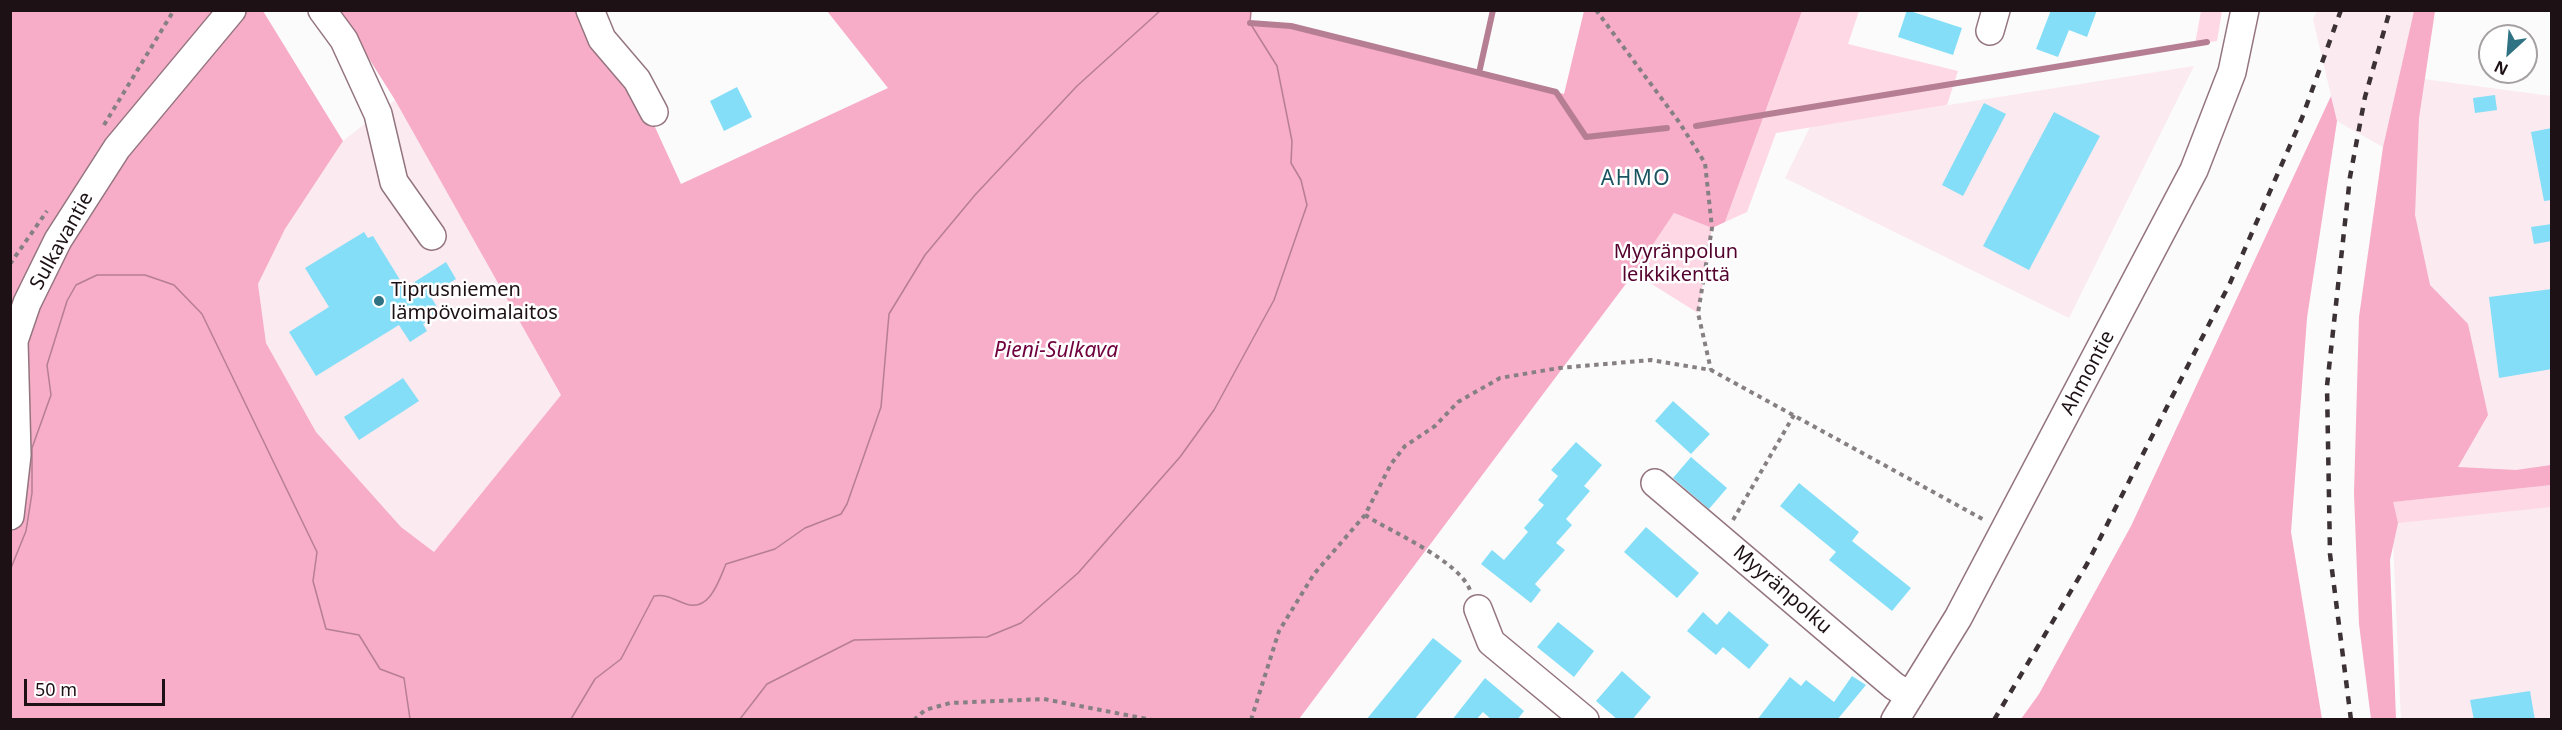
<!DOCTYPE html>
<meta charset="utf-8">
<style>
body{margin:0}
#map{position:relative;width:2562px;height:730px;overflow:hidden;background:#fbfbfb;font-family:"Noto Sans",sans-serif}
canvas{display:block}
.frame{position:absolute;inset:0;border:12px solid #1d1115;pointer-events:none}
.north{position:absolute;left:2478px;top:24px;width:60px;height:60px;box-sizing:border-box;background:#fff;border:2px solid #a5a0a1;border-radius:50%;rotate:206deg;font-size:16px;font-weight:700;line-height:24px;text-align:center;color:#1d1115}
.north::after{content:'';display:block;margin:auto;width:21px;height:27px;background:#2f7283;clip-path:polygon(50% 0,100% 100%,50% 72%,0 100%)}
.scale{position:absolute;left:24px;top:679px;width:141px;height:27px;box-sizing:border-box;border:3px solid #1d1115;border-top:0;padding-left:8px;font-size:18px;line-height:21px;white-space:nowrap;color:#1d1115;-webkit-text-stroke:4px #fff;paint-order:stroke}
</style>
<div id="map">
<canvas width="2562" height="730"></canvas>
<div class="frame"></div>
<div class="north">N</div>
<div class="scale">50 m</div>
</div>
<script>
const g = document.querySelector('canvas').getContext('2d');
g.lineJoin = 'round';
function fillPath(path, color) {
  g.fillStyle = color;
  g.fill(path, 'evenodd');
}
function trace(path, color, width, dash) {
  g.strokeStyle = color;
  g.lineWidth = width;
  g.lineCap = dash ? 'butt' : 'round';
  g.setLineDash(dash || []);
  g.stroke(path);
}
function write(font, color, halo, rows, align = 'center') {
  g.font = font + ' "Noto Sans",sans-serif';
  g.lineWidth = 5;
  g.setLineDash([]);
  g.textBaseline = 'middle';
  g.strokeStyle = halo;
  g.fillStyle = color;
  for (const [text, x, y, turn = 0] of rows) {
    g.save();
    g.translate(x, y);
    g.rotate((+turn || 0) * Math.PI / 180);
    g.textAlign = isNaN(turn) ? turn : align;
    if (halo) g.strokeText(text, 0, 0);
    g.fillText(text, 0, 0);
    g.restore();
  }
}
const built = new Path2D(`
 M2317 11H2414L2383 147 2337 121 2313 19Z
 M2194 66 2069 318 1785 178 1810 127Z
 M2423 79 2551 96V719L2401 720 2393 541 2394 235Z
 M395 100 561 395 434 552 401 527 316 432 266 343 258 284 285 229 343 141Z`);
const green = new Path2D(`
 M1802 11H1859L1848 44 1958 71 1947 105 1776 133 1747 212 1725 222Z
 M2201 11H2222L2217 41 2195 44Z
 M1674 213 1712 228 1698 313 1634 273Z
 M2551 485V507L2398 523 2392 502Z`);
const forest = new Path2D(`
 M11 11H263L343 141 285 229 258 284 266 343 316 432 401 527 434 552 561 395 395 100 339 11H602L681 184 888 88 827 11H1161L1077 86 975 195 925 255 889 314 881 408 847 504 841 514 805 528 775 549 726 564C719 580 710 612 686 604 674 600 668 594 654 596L621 659 595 679 571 719H410L404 678 380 669 359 635 326 629 313 581 317 552 202 314 67 301 47 365 51 395 32 448V493L26 531 11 568Z
 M1584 11H1802L1725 222 1712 228 1674 213 1634 273 1299 719 740 720 767 684 854 640 987 637 1214 410 1274 300 1301 180 1291 163 1292 141 1277 66 1250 23 1291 26 1564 94Z
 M2414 11H2435L2419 118 2415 215 2430 285 2468 324 2488 415 2458 467 2516 470 2551 465V485L2393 502 2398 523 2390 560 2396 719H2371L2359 624 2354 493 2359 317 2383 147Z
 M2331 96 2337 121 2307 318 2291 532 2322 719H2021L2039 694 2131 526Z`);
const water = new Path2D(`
 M1161 10 1251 11 1250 23 1277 66 1292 141 1291 163 1301 180 1307 205 1274 300 1214 410 1180 457 1078 573 1021 623 987 637 854 640 767 684 740 719H571L595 679 621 659 654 596C668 594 674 600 686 604 710 612 719 580 726 564L775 549 805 528 841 514 847 504 881 407 889 314 925 255 975 195 1077 86Z
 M97 275H145L174 285 202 314 317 552 313 581 326 629 359 635 380 669 404 678 410 719H11V568L26 531 32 493V448L51 395 47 365 67 301 76 285Z`);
const stream = new Path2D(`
 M1250 23 1291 26 1556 92 1586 137 1667 128
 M1479 73 1493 10
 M1696 126 2207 42`);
const building = new Path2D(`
 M1907 10 1962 28 1953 55 1898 37Z
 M2051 10H2097L2087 37 2069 30 2058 57 2036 49Z
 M737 87 752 117 724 131 710 101Z
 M2495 95 2497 110 2475 113 2473 98Z
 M1984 103 2006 114 1963 196 1942 185Z
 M2054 112 2100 136 2029 270 1983 246Z
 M2552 128V200L2544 201 2531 132Z
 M2552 224V241L2534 244 2531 227Z
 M364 232 368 238 373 236 405 288 446 262 456 279 430 295 441 314 423 324 427 331 410 342 399 325 316 376 289 332 329 307 305 268Z
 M2552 289V369L2499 378 2489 297Z
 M403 378 419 401 359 440 344 417Z
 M1673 401 1710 434 1691 454 1655 421Z
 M1576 442 1602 465 1584 486 1590 491 1566 519 1572 525 1556 543 1565 550 1535 584 1541 590 1531 603 1481 564 1492 550 1504 560 1528 532 1524 528 1544 505 1538 500 1558 476 1551 470Z
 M1691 457 1727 488 1709 509 1673 478Z
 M1799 483 1859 532 1852 541 1911 588 1892 611 1829 560 1836 552 1780 506Z
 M1646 527 1699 573 1677 598 1624 552Z
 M1729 611 1769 645 1749 669 1723 647 1716 655 1687 631 1703 612 1717 625Z
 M1558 622 1594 651 1574 677 1537 647Z
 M1433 638 1462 661 1414 720H1366Z
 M1622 671 1651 697 1632 720H1618L1596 701Z
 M1852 676 1866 685 1837 720H1757L1790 677 1801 686 1806 680 1834 702Z
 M1485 678 1524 711 1517 720H1492L1483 712 1476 720H1452Z
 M2530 691 2535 720H2474L2470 700Z`);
const path = new Path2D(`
 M1596 10 1679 122 1705 163 1712 228 1698 313 1711 370
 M104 125 174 10
 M10 264 47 211
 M1365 515C1393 533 1458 560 1470 590
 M1733 520 1794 415
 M914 720 925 710 950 703 1044 699 1152 720
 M1251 720 1279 631 1314 574 1365 515 1391 464 1405 446 1435 426 1458 402 1500 378 1559 368 1651 360 1711 370 1986 521`);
const minor = new Path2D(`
 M322 10 344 40 378 114 394 182 432 236
 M590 10 602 39 637 80 654 112
 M1990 31 1996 10
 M1655 483 1894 686 1910 696
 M10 516 17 455 14 341 27 303 58 240 117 148 232 10
 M1478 609 1491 642 1585 720
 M1895 720 1958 618 2194 170 2232 72 2245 10`);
const rail = new Path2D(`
 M1994 720 2087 564 2230 283 2302 118 2341 10
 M2351 720 2330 554 2327 386 2350 177 2365 97 2390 10`);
const markers = [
 [379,301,6,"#2f7283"]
];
const streetNames = [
 ["Sulkavantie",62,241,-61],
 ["Ahmontie",2088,373,-62],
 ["Myyränpolku",1782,590,41]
];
const parkNames = [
 ["Myyränpolun",1676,252],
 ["leikkikenttä",1676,275]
];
const poiNames = [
 ["Tiprusniemen",391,290],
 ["lämpövoimalaitos",391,313]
];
const neighbourhoodNames = [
 ["AHMO",1636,179]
];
const waterNames = [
 ["Pieni-Sulkava",1056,351]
];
fillPath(built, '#fbeaef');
fillPath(green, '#fed8e5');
fillPath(forest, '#f7acc7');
fillPath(water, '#f8adc8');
trace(water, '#b67e92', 1.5);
trace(stream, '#b67e92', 6);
fillPath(building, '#84def7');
trace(minor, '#94757f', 30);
trace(path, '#868082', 4, [4.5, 4.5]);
trace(minor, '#fff', 27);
trace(rail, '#3c3135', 4.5, [8, 8]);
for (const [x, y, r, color] of markers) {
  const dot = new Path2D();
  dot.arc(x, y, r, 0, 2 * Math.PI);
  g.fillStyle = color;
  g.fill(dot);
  trace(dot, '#fff', 2);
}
write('20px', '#1d1115', '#fff', streetNames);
write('20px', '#54012d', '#fff', parkNames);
write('20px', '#1d1115', '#fff', poiNames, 'left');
g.letterSpacing = '1.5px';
write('21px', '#1c5360', '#fff', neighbourhoodNames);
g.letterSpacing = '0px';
write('italic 21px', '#6f003d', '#fff', waterNames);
</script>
